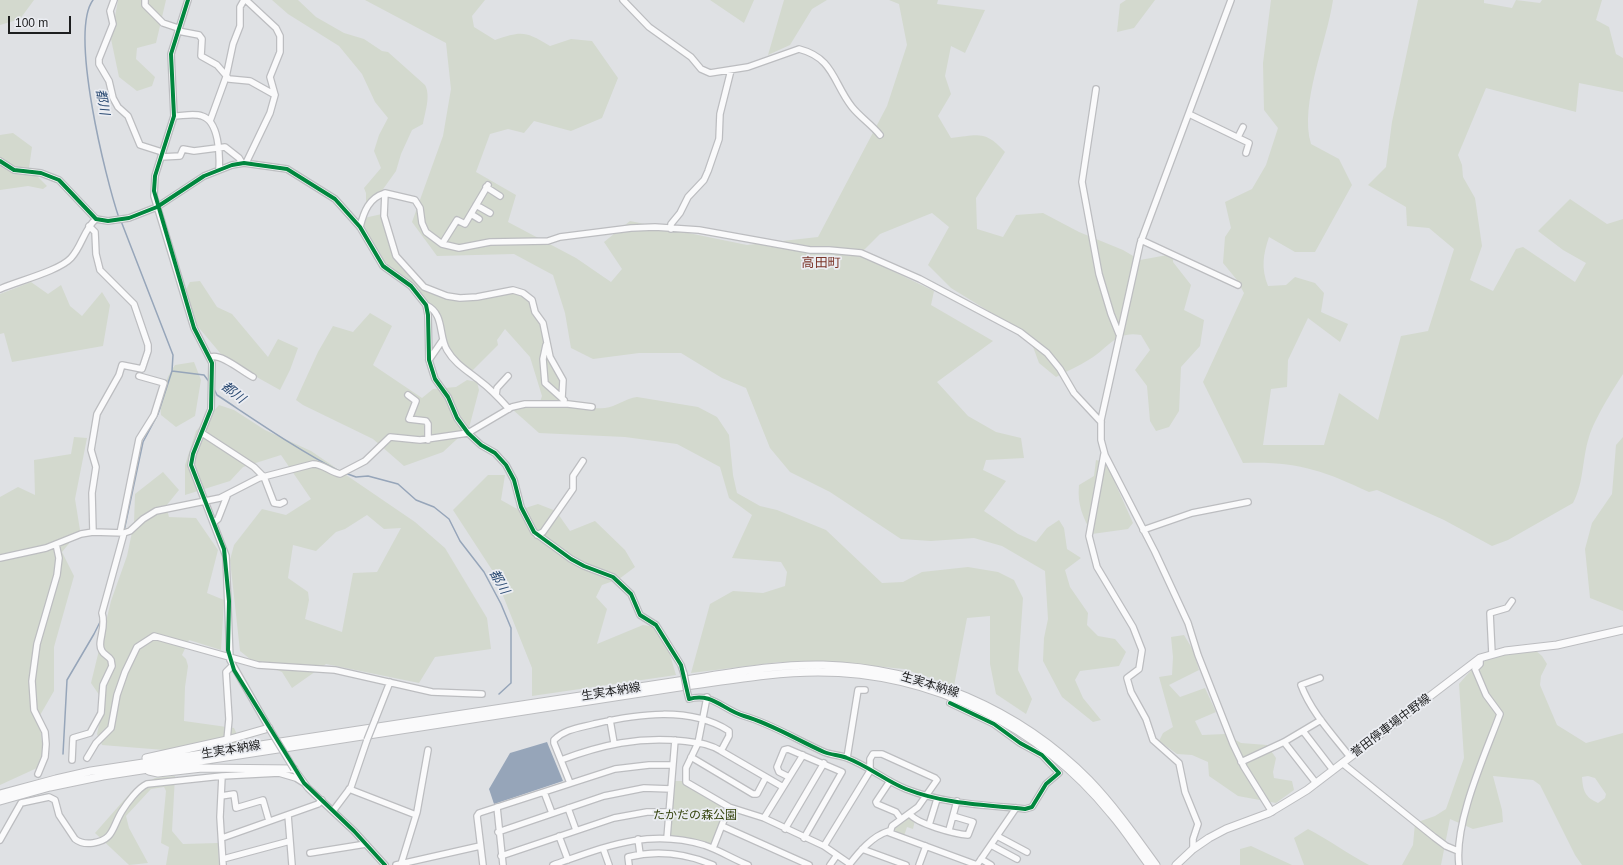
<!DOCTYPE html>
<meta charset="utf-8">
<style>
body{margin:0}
#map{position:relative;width:1623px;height:865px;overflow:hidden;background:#dfe1e4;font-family:Arial,sans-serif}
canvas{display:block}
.scale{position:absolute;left:8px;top:16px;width:63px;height:18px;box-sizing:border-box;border:2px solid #1d1e1f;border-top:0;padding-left:5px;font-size:12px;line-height:14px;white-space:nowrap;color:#1d1e1f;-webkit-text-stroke:3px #ebedf2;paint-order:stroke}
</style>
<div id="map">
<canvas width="1623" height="865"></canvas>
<div class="scale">100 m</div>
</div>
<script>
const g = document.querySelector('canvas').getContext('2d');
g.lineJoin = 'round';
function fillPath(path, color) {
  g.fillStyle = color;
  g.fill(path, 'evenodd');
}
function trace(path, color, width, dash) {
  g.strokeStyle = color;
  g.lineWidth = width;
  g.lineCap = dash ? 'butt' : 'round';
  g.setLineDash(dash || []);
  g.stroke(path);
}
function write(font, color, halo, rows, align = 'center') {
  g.font = font + ' Arial,"Noto Sans JP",sans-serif';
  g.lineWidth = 3.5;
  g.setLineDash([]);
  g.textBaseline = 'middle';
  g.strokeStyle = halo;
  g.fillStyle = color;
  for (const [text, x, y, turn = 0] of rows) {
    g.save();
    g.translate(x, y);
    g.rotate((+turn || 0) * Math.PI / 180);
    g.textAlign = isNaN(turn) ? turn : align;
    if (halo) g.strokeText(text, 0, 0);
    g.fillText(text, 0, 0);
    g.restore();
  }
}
const green = new Path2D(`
 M0 0H34L20 19 0 25Z
 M118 0H166L156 43 137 48 136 59 155 77 152 86 137 91 119 77 111 39Z
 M272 0H298L316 17 344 33 364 39 382 51 388 52 425 85C431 96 425 112 423 124L412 130 401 154 396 171 381 192 366 207V193L364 188 381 168 374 151 379 135 388 118 375 102 362 74 339 46 288 14Z
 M365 0H485L472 16 474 27 495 40C522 31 525 31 550 46L571 39 592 41 618 78 602 118 571 131 534 121 524 133 508 129 490 134 476 172 516 195 508 222 576 258 611 282 622 269 604 242 630 221 747 245 818 237 887 106 907 45 899 4 889 0H938L937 4 985 10 965 53 951 46 945 76 951 94 938 116 951 138C979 135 985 130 1005 152L976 198 977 229 1003 237 1016 215 1043 213 1079 232 1123 250 1140 260 1173 254V262L1191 285 1184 310 1204 320 1200 346 1181 367 1179 411 1169 427 1156 431 1150 421 1147 386 1135 370 1150 350 1141 335C1116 330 1108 348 1090 359 1079 366 1067 371 1056 377L1039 363 1029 336 951 288 928 265 949 227 932 213 880 234 859 255 934 291 931 305 993 341 937 382 968 416 996 432 1021 438 1024 458 986 460 983 470 1006 481 984 511 1018 534 1036 542 1047 528 1059 520 1064 528 1067 549 1081 558 1065 570 1070 587 1088 613 1087 625 1098 636 1115 639 1126 652 1119 666 1080 671 1075 680 1083 698 1101 720 1093 722 1062 697 1043 661 1044 638 1048 619 1045 571 1002 546 974 538 931 541 901 539 830 492 790 472 770 448 746 388 722 378 681 353H639L593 359 571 348 565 313 553 275 514 254 437 256 412 222 443 136 451 89 446 43Z
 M710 0H754L744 23Z
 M784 0H827L812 9 790 45 768 55Z
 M1126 0H1155L1134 28 1117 32 1120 4Z
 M1271 0H1333C1327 42 1299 104 1311 144L1339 159 1352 185 1315 252H1295L1269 237C1263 255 1261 268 1268 286L1286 285 1295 277 1315 283 1324 293 1321 312 1348 324 1340 342 1308 318 1288 360 1287 387 1271 389 1263 445H1324L1339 393 1378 420 1401 336 1428 331 1454 249 1429 228 1407 226 1406 207 1368 185 1386 167 1392 122 1418 0H1484V3L1512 8 1516 0 1540 3 1542 0H1602L1596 20 1609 27 1616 54 1623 58V92L1579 83 1576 112 1486 88 1458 155 1462 165 1463 177 1475 198 1482 246 1470 280 1493 291 1516 249 1523 247 1575 282 1586 263 1563 250 1538 231 1570 199 1607 224 1623 219V374C1612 391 1595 418 1589 437 1582 459 1584 483 1573 503L1508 540 1492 546 1444 520 1377 490 1369 492C1322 470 1296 461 1243 463L1203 382 1244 293 1237 280 1223 263 1225 237 1231 228 1225 202 1252 189 1266 165 1278 128 1264 110 1263 63Z
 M13 133 32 147 29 168 47 186 43 189 28 186 0 190V135Z
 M382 214 396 259 424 288 445 297 517 292 529 298 540 321 561 381 565 402H540L542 396 530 357 505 329 497 340 498 345 472 371 453 358 448 349 443 325 420 298 382 264 363 228 364 218Z
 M200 281 217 307 232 314 268 357 278 339 298 348 290 370 280 390 226 360 194 322 184 293 190 282Z
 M31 282 48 294 61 285 70 306 82 316 102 292 110 305 103 346 12 362 4 333 0 334V294Z
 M370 313 392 326 373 365 422 398 433 389 456 387 467 380 477 382 479 390 469 428 443 452 404 466 373 439 303 405 296 400 318 352 333 326 353 332Z
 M194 362 201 380 195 416 176 427 161 415C158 397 165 380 175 365Z
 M637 397 698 407 717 417 729 435 733 475 737 493 760 506 777 510 826 530 882 583 903 582 922 572 968 567 998 572 1014 580 1023 598 1018 670 1032 699 1026 714 996 694 990 664V616L967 618 954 686 904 669 843 663 780 662 691 673 710 604 733 591 763 593 785 586 787 572 781 562 732 558 752 515 729 498 720 467 677 444 625 437 539 433 512 409C541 398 574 410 605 408 616 407 626 398 637 397Z
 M219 405 234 410 265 430 311 451 415 522 445 548 487 618 491 649 435 657 419 683 326 664 292 688 282 672 250 659 240 651 230 560 234 545 262 509 286 515 311 499 281 455 243 467 230 481 185 495V465L196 431ZM367 515 384 529 401 528 377 572 353 573 342 632 305 619 309 600 308 592 288 578 293 545 316 551 336 532 345 529Z
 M74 437 87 438 75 499 80 530 62 552 74 576 54 647V691L39 717 43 751 37 768 0 785V497L18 487 35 495 34 460 71 454Z
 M1623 437V611L1590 598 1585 549 1592 523 1612 494 1616 445Z
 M1096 460 1109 463 1116 485 1133 523 1128 529 1092 534C1083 517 1077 505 1079 485L1094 476Z
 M163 472 179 490 166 506 169 517 196 518 218 550 207 593 224 600 221 650 189 640 182 655 186 659 188 666 185 687 184 721 234 728 241 743 164 750 102 745 97 734 104 702 91 683 111 601 127 556 134 523 135 494Z
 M488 475H505L501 500 519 510 538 504 556 511 570 531 595 521 625 550 635 567 619 579 602 585 596 597 607 609 597 644 643 625 662 628 676 675 532 696V668L494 573 453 510Z
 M1184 635 1193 650 1199 670 1169 685 1180 697 1205 688 1216 712 1195 721 1202 735 1225 734 1241 743 1267 745 1276 758 1273 772 1274 778 1292 781 1294 790 1276 803 1238 796 1209 776 1208 762 1192 755 1177 754 1159 741 1163 733 1173 727 1159 677 1172 675 1173 657 1171 637Z
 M1528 644 1542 656 1547 664 1541 676 1540 685 1557 725 1586 743 1623 733V865H1582L1575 855 1540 785 1533 780 1493 776 1502 810 1503 822 1473 829 1450 819 1441 865H1402L1413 845 1415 823 1435 816 1446 809 1464 758 1459 684C1482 657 1493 651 1528 644ZM1588 776 1595 778 1606 794 1605 798 1598 803C1585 797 1583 791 1582 777Z
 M175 776 172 831 183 844 218 843 219 865H166L169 847 161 843 166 791 164 787 151 789 126 816 129 828 148 863 129 865 95 833 132 791 155 778Z
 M674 781H683L725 806 726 809 712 844 671 836 670 834Z
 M910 816 915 820 913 829 907 827 904 836 892 832 894 826Z
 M1308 829C1329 840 1348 854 1369 865H1304L1294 838Z
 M1251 846 1292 865H1240V849Z`);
const water = new Path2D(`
 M547 742 563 781 494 804 489 789 510 753Z`);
const stream = new Path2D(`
 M93 0C69 32 106 180 119 218
 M121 221 173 355 172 371 158 414 143 442 124 531
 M172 371 204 375 210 383
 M213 387 217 395C258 422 298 450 341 472
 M345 473 356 477 368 476 398 484 416 500 434 507 449 519 460 541 484 572 501 604 511 628V683L499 694
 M63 754 67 680 94 634 101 620`);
const minor = new Path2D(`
 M114 0 110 11 113 24 99 59V64L109 81 113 98 118 107 128 116 140 145 162 152
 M145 0V5L163 23 178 28
 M188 0 171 54 174 116 155 176 154 196 194 328 212 363 211 409 193 454 191 465 226 556 230 660 269 728
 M246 0 276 28 280 36V52L270 77 275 95 270 113 246 163
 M623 0 649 27 691 57 701 69 710 73 748 67 799 49C834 58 833 83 852 107 860 117 872 125 880 135
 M1231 0 1140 244 1101 420V440L1105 455 1155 552 1188 623 1198 655 1233 744 1244 767 1272 812
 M178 31 199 35 202 39 201 56 217 65 229 79 250 81 275 95
 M1096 89 1082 182 1099 274 1111 314 1119 334
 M1189 114 1249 143 1246 153
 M174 116C182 116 194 113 202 116 219 121 220 155 219 170
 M210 121 226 77 233 44 240 26V7L244 0
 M1238 137 1243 127
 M161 157 180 156 183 149 194 151 225 147 239 158 242 163
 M0 161 14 170 41 173 59 180 96 219 108 221 129 218 157 207 204 176 232 165 244 163 287 169 335 199 360 227 383 266 411 286 426 305 428 315 429 360 435 379 448 397 457 418 468 433 481 445 495 453 506 465 514 480 521 507 534 532 571 559 584 566 613 577 631 594 640 615 656 625 681 665 684 674
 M486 187 500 196
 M385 193 384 216 396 256 424 287 447 296 460 298 477 297 513 290 523 293 532 300 535 312 543 323 550 357 563 380 562 398
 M476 205 490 213
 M471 214 479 219
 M89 226 95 232 96 254 100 270 134 304 148 345V351L142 369 122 365 119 375 97 414 91 450 96 467 92 493 93 532
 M360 227C364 211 369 198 385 193L415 200 420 208 422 223 426 232 442 244 459 248 490 242 548 241 560 237 631 228 655 227 699 230 810 250H829L861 253 920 279 1020 332 1047 353 1060 369 1074 393 1101 422
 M671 229V224L680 213 688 197 704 180 708 171 719 139 720 114 731 70
 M1141 240 1238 285
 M442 244 457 220 465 224 488 185
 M0 289C18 281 59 271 71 258 82 246 84 229 96 219
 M426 305C445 314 438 335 447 350 455 364 468 371 480 381 491 389 500 399 509 409
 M546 345 543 359 545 383 564 400
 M211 357C221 353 243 372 253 377
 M429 360 442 341
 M408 395 416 401 409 419 426 421 428 424V440
 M496 395 497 388 508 376
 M202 433 254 467 264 477 274 503 280 504 284 502
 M1104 454 1089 536 1097 567 1133 627 1142 650 1139 669 1127 678 1131 692 1146 719 1153 740 1179 763 1185 792 1198 824 1193 839V849
 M214 522 218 519 227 496
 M1143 530 1192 513 1248 502
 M120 533 139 439 154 415 164 383 139 376
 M537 535 543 532 573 489V476L583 461
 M0 558 46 548 81 534 93 532 124 533 130 531 143 519 156 511 220 498 259 478 313 464C323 464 330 472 340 474L365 461 390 437 420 440 468 433 512 407 525 404H568L592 407
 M1492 654 1490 613 1507 608 1512 601
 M1320 678 1301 685C1311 712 1333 735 1350 757
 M687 691 689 699C712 692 723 710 744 716 772 724 797 740 824 752 831 755 840 755 847 758 868 766 886 781 906 789 944 804 985 805 1025 809L1032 807 1046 784 1059 773 1042 755 1020 743 994 724 950 703
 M707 697 698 743 686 768V782L729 807 764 818 824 846 850 864
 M375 720 390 682
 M610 720 614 743
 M1303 731 1333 770
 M227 740 229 719 226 672 232 666
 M1284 742 1316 783
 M721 751 783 787
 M691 757 753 794H757L766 777
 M87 758 96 743 111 728 117 695 125 672 137 647 154 636 258 665 335 670 432 692 482 694
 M847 758 858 690H865
 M72 760 73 738 90 733 101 713 103 685 112 666 111 660C109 656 104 655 102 651 96 643 107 628 102 613L124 533
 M561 760C601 745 640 736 683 741 699 743 708 743 721 751L729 736V731C690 706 637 714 594 724 579 728 565 729 554 740V743L570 783
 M1241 762 1284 742 1321 720
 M1342 763 1434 837 1446 846 1458 851
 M294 769 308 788 354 831 385 865
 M38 774 45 757 46 744 45 732 34 710 32 681 37 644 57 575 59 558 56 544
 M222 776 220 817 223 865
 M789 777 779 772 777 767 784 750 788 749 842 772 804 838
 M890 781 876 802 877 804 896 812 901 819
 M349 789 416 815
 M544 792 552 813
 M221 796 234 794 236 808 263 800 269 821
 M497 807 503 865
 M568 808 576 830
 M333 811 351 787 367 740
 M910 814C917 824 955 834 968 835L973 822 953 816
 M288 815 292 865
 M764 818 803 755
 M929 825 937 799
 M722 826 809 865
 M785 829 824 763
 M949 830 957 801
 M498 832 604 796 644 788 671 789
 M559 836 568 860
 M997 836 1027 852
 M222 838 318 804 322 800
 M667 838 675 740
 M638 839 640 854
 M0 840 21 803 49 797 55 800 59 815 75 839C80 843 86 844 93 843 114 840 112 827 122 811 127 803 138 788 147 784L222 776 279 773 296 778 304 783
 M991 845 1017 859
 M824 846 870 771V759L873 754H882L935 778 937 780 918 807 892 826 890 833 977 865
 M603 848 609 865
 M713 848 729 807
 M862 849 906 865
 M310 853 366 844
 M501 856 614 818 647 812H669
 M223 859 290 841
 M981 859 991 865
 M401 864 417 812 428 750
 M396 865 480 846
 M483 865 477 816 479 813 615 769 649 765H673
 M553 865C605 847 648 828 704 845 719 850 733 859 748 865
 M629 865 628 857C657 850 685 853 713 865
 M830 865 837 855
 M849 865C859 852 872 836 889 831
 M919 865 926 846
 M977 865 1016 808
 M1459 865C1454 822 1485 755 1500 714L1486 695 1475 669 1480 664V658`);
const major = new Path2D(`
 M146 758 227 740 269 728
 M149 771 158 773 202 768 294 769
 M0 794 56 779 91 771 685 680C730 673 777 664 823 665 922 668 1019 709 1089 780 1114 806 1135 836 1156 865
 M0 801 50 787 103 776 686 686C730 680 774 672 818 672 932 672 1040 726 1111 814 1125 830 1136 848 1149 865
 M1176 865 1193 849 1209 838 1226 829 1269 813 1307 790 1480 658 1505 651 1557 645 1623 630`);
const minorBridge = new Path2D(`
 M684 674 687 691
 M269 728 294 769
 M367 740 375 720`);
const cycleway = new Path2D(`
 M188 0 171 54 174 116 155 176 154 191 194 328 212 363 211 409 193 454 191 465 224 549 229 601 228 650 234 670 304 783 354 831 385 865
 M0 161 14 170 41 173 59 180 96 219 108 221 129 218 157 207 204 176 232 165 244 163 287 169 335 199 360 227 383 266 411 286 426 305 428 315 429 360 435 379 448 397 457 418 468 433 481 445 495 453 506 465 514 480 521 507 534 532 571 559 584 566 613 577 631 594 640 615 656 625 681 665 689 699C712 692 723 710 744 716 772 724 797 740 824 752 831 755 840 755 847 758 868 766 886 781 906 789 944 804 985 805 1025 809L1032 807 1046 784 1059 773 1042 755 1020 743 994 724 950 703`);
const streetNames = [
 ["生実本納線",930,685,17],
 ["生実本納線",611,692,-9],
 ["誉田停車場中野線",1391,726,-37],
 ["生実本納線",231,750,-9]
];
const parkNames = [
 ["たかだの森公園",695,816]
];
const waterNames = [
 ["都川",102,102,80],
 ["都川",233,393,38],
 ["都川",499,582,60]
];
const neighbourhoodNames = [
 ["高田町",821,263]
];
fillPath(green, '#d3d9ce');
fillPath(water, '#96a5b9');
trace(stream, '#96a5b9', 1.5);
trace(minor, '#bcbdc0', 8);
trace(major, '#bcbdc0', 9);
trace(minor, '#fafafb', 5.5);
trace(major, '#fafafb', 7);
trace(minorBridge, '#bcbdc0', 8, []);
trace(minorBridge, '#fafafb', 5.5);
trace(cycleway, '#00873e', 4);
write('12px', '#1d1e1f', '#ebedf2', streetNames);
write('12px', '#34430d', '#ebedf2', parkNames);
write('italic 13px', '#284871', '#ebedf2', waterNames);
write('13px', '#7c362a', '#ebedf2', neighbourhoodNames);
</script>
